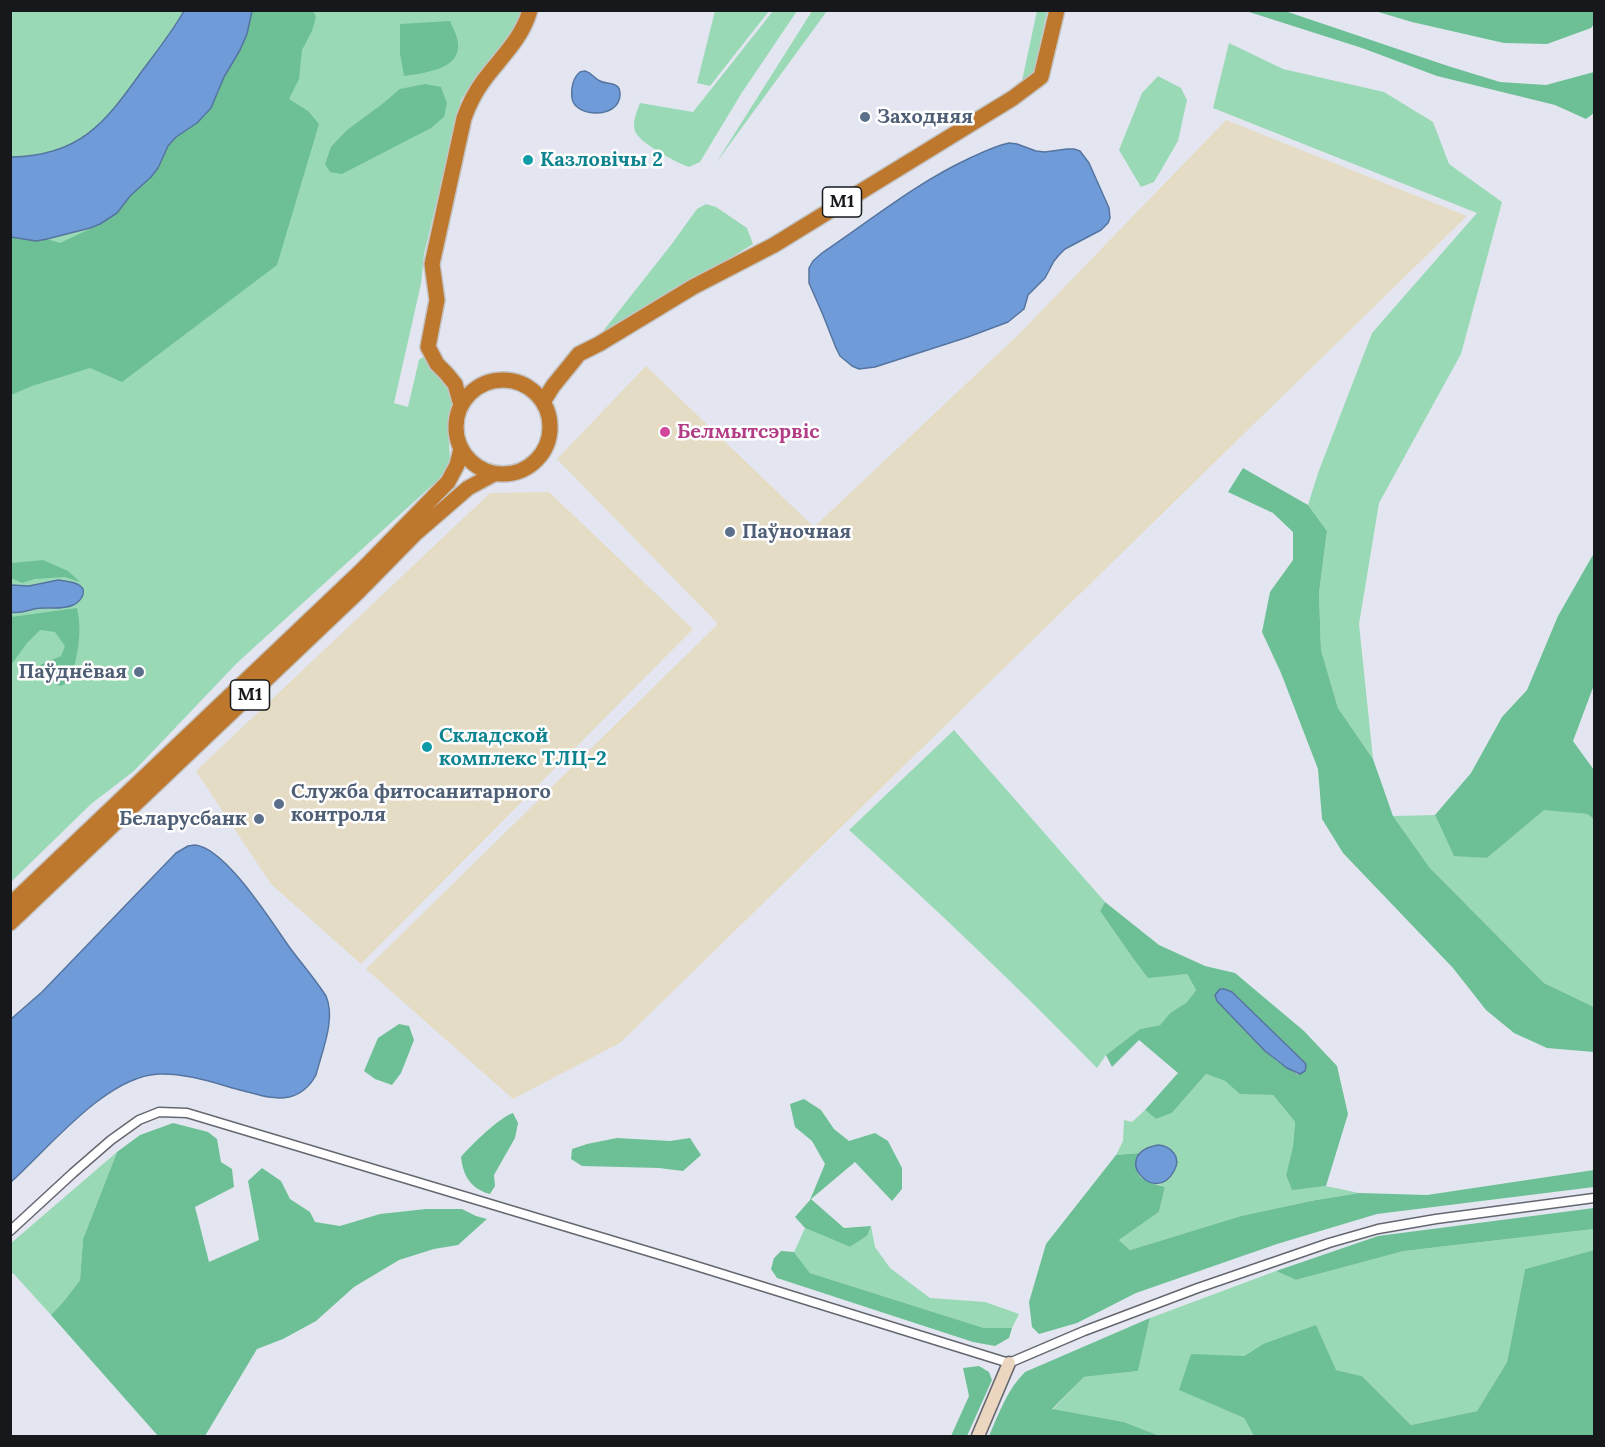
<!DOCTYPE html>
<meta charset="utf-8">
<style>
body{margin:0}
#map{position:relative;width:1605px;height:1447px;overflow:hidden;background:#e3e6f0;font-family:Lora,serif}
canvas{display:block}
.frame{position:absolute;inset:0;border:12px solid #17181c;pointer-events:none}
</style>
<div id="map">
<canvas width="1605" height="1447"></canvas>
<div class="frame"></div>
</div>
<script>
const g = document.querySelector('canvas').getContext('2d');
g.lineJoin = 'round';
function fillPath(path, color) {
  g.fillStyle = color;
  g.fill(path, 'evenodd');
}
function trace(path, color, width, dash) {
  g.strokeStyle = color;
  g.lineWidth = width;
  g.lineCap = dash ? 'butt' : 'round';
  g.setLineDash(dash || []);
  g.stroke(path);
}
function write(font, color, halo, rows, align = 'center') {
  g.font = font + ' Lora,serif';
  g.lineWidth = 5;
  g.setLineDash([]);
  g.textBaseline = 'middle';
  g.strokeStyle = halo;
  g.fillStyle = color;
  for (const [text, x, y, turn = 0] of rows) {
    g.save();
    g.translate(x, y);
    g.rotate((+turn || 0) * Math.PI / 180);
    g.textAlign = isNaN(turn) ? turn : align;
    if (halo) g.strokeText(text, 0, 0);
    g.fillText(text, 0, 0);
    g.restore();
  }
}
const commercial = new Path2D(`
 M1226 120 1467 216 620 1043 513 1099 366 969 718 624 557 459 646 366 814 527 1019 334Z
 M549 492 693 629 361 964 271 884 196 771 490 493Z`);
const green = new Path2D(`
 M11 11H522L517 29 510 40 474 79 461 100 424 254 421 284 394 403 408 407 419 360 421 358 426 357 443 375 454 399 448 431 450 458 444 472 439 479 237 663 134 771 91 804 11 882Z
 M715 11H769L710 86 697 83Z
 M773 11H797L741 94 700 162 689 167C677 163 639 143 635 131 632 122 637 111 640 103L693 112Z
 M812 11H827L716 163Z
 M1037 11H1047L1034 73 1022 81Z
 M1229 43 1283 69 1384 92 1433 122 1449 164 1502 202 1461 354 1379 503 1359 624 1373 759 1338 708 1321 650 1319 593 1327 531 1308 505 1318 473 1372 333 1477 213 1213 108Z
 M1158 76 1181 88 1187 100 1178 141 1154 182 1141 187 1119 150 1142 93Z
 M706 204 716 207 747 228 753 244 596 340 671 245 697 209Z
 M954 730 1105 902 1100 911 1132 957 1148 977 1187 974 1196 990 1187 1002 1170 1013 1160 1025 1140 1029 1106 1055 1097 1068C1017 986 934 907 849 830Z
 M1544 809 1587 814 1594 819V1007L1544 983 1430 868 1393 816 1435 815 1454 855 1487 858Z
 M1206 1074 1225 1081 1240 1093 1273 1095 1295 1122 1293 1146 1286 1175 1292 1189 1326 1186 1359 1193 1309 1201 1241 1216 1130 1250 1119 1240 1159 1212 1165 1187 1154 1183H1159L1151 1146 1139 1153 1116 1155 1123 1141 1124 1120 1132 1122 1145 1110 1156 1119 1172 1113Z
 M117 1152 83 1239 80 1280 64 1301 51 1315 13 1273 11 1275 10 1244Z
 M871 1226 875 1247 890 1268 930 1298 985 1302 1019 1314 1012 1328H984L810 1273 794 1252 805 1228 850 1247 867 1236Z
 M1594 1229V1250L1525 1269 1507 1362 1477 1411 1411 1425 1362 1376 1336 1370 1263 1344 1244 1356 1180 1390 1244 1418 1254 1436H1160L1124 1422 1052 1410 1084 1377 1138 1371 1150 1318 1276 1271 1296 1280 1404 1251Z`);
const forest = new Path2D(`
 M252 11H313L316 17 312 31 302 50 299 79 289 99 308 111 319 124 277 265 122 382 90 368 32 386 11 395 10 237 36 241 47 239 60 243 100 224 117 213 130 196 151 177 158 168 168 146 176 137 205 116 224 77 240 50Z
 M1246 11H1285L1448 66 1500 82 1546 85 1594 72V113L1586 119 1555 105 1437 76 1362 48Z
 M1375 11H1594V24L1591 28 1547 44 1504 43 1412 22Z
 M450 21C453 28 457 35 458 43 461 70 423 73 404 76L400 54V24Z
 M425 84 441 87 447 103 444 117 431 128 342 174 330 172 325 164 331 147 347 130 381 105 400 89Z
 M1243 468 1308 505 1327 531 1319 593 1321 650 1338 708 1373 759 1393 816 1430 868 1544 983 1594 1007V1052L1547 1048 1514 1033 1486 1010 1453 968 1343 853 1322 819 1318 769 1281 673 1262 632 1270 592 1293 560V532L1273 513 1228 492Z
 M1594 553V685L1573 741 1594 770V819L1587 814 1544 810 1487 858 1454 856 1435 815 1471 773 1502 717 1527 690 1558 616Z
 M43 560 68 571 80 582 65 577 35 579 22 583 11 578V563Z
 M77 608C83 633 77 658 70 682L60 686 33 672 35 667 61 656 65 646 55 632 40 630 27 643 11 665V617Z
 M1105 902 1159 945 1205 966 1235 973 1304 1031 1337 1066 1348 1114 1326 1186 1292 1190 1286 1175 1293 1146 1295 1122 1273 1095 1240 1094 1225 1081 1206 1074 1172 1113 1156 1119 1145 1110 1178 1073 1139 1040 1112 1067 1106 1055 1140 1029 1160 1025 1170 1013 1187 1002 1196 990 1187 974 1148 978 1132 957 1100 911ZM1232 992 1305 1063V1071L1300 1074H1297L1278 1062 1265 1051 1217 1001Z
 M399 1024 409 1026 414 1040 401 1073 392 1085 375 1079 364 1071 378 1038Z
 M804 1099 821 1110 834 1129 849 1141 875 1133 888 1141 902 1168V1189L892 1201 855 1162 811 1199 844 1228 871 1226 867 1236 850 1247 805 1228 795 1217 810 1200 825 1164 812 1141 795 1127 790 1104Z
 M513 1113 518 1123 515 1138 494 1175 495 1186 490 1194C471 1189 463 1176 461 1157 471 1145 500 1117 513 1113Z
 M173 1123 208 1132 217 1139 221 1162 232 1169 234 1187 195 1207 209 1262 259 1240 248 1181 262 1168 281 1181 290 1199 310 1212 315 1222 340 1226 380 1214 426 1209H462L476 1216 487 1219 458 1245 434 1249 399 1260 354 1287 316 1321 283 1339 257 1349 205 1436H158L51 1315 64 1301 80 1280 83 1239 117 1152 140 1135Z
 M617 1138 670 1141 690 1138 701 1155 683 1171 659 1168 582 1166 571 1159 572 1149 587 1144Z
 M1139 1153C1134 1162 1135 1175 1145 1180 1151 1184 1159 1185 1165 1187L1159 1212 1119 1240 1130 1250 1241 1216 1310 1201 1359 1193 1427 1195 1594 1170V1187L1377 1214 1277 1244 1136 1293 1077 1323 1039 1334 1032 1327 1029 1302 1046 1244 1116 1155Z
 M1594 1208V1229L1404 1251 1296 1280 1276 1271 1378 1236Z
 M1594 1250V1436H1254L1244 1418 1179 1390 1191 1354 1244 1356 1263 1344 1316 1325 1336 1370 1362 1376 1411 1425 1477 1411 1507 1362 1525 1269Z
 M781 1251 794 1252 810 1273 984 1328H1012L1009 1338 995 1346 973 1342 777 1278 771 1269 774 1258Z
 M1150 1318 1138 1371 1084 1377 1052 1409 1124 1422 1160 1436H989C999 1413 1007 1390 1025 1372Z
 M979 1366 989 1372 992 1380 967 1436H951L969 1396 963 1368Z`);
const water = new Path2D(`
 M184 11H252L247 34 240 50 224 77 211 108 197 123 176 137 168 146 158 168 151 177 130 196 117 213 100 224 90 228 47 239 36 241 11 237V157C80 156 105 123 142 71 157 51 172 32 184 11Z
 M585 71C592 73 594 78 600 81 605 84 613 82 618 87 620 89 620 92 620 95 619 120 574 117 572 98 571 88 573 78 580 72Z
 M1009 143 1017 144 1036 151 1045 152 1067 149H1074L1080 151 1089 163 1109 208 1110 218 1108 223 1101 230 1065 249 1059 255 1054 261 1045 278 1028 295 1024 309 1008 322 968 337 875 367 859 369 852 366 840 356 836 348 823 315 809 283V268L813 261 822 253C871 220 916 183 970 158 983 152 995 146 1009 143Z
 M58 580C64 581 71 581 77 584 89 589 82 601 73 605 60 611 47 606 34 609 26 611 19 614 11 612V585L29 586Z
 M195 845C226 848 272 923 290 948 302 964 315 979 326 996 336 1019 322 1051 316 1075 310 1086 302 1094 289 1097 273 1100 259 1095 244 1091 217 1084 188 1073 159 1074 106 1076 48 1149 11 1182V1019L42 992 176 853 188 846Z
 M1220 989H1224L1232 992 1305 1063 1306 1066 1305 1071 1300 1074 1287 1068 1265 1051 1217 1001 1215 995Z
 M1158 1145C1171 1146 1182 1157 1174 1171 1155 1207 1108 1154 1158 1145Z`);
const street = new Path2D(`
 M10 1231 73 1173 111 1140 139 1120 159 1112 187 1113 677 1260 1009 1363 1084 1331 1198 1288 1329 1243 1378 1229 1436 1219 1594 1198`);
const secondary = new Path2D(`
 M978 1436 1009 1363`);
const highway = new Path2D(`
 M456 427a47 47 0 1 1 94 0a47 47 0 1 1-94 0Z
 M543 402 553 386 579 354 599 344 693 287 774 245 1013 98 1041 77 1057 10
 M461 405 455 384 446 373 437 364 428 347 437 300 432 264 464 118C469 104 475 92 484 80 501 57 522 39 530 10
 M10 905 361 571 448 482 457 465 461 449
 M10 923 358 592 416 533 468 488 494 474`);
const markers = [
 [865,117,6,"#5c6f8a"],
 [528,160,6,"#0f9aa8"],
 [665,432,6,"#d1479c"],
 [730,532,6,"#5c6f8a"],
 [139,672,6,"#5c6f8a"],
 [427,747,6,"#0f9aa8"],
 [279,804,6,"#5c6f8a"],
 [259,819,6,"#5c6f8a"]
];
const shields = [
 [842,202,39],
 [250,695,39]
];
const shieldNames = [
 ["М1",842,202],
 ["М1",250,695]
];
const serviceNames = [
 ["Заходняя",877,117],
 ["Паўночная",742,532],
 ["Паўднёвая",127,672,"right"],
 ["Служба фитосанитарного",291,792],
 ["контроля",291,815],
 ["Беларусбанк",247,819,"right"]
];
const cultureNames = [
 ["Казловічы 2",540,160],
 ["Складской",439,736],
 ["комплекс ТЛЦ-2",439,759]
];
const hotelNames = [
 ["Белмытсэрвіс",677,432]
];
fillPath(commercial, '#e5dcc6');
fillPath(green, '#9ad9b6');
fillPath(forest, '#6dc095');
fillPath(water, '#6f9cd9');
trace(water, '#5574a0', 1.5);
trace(street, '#656770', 11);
trace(secondary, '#656770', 15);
trace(highway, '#c3c3c4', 18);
trace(street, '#fff', 8);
trace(secondary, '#ecd6c0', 12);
trace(highway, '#be782d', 15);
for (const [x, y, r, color] of markers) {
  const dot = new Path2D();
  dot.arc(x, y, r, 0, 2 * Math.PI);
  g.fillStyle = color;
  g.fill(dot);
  trace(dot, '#fff', 2);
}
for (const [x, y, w] of shields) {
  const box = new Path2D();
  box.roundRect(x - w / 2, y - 15, w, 30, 4.5);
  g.fillStyle = '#fff';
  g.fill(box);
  trace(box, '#17181c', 1.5);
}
write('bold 18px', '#17181c', null, shieldNames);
write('bold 20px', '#4e5e75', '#fff', serviceNames, 'left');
write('bold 20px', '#0d838f', '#fff', cultureNames, 'left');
write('bold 20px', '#b23c85', '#fff', hotelNames, 'left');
</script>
